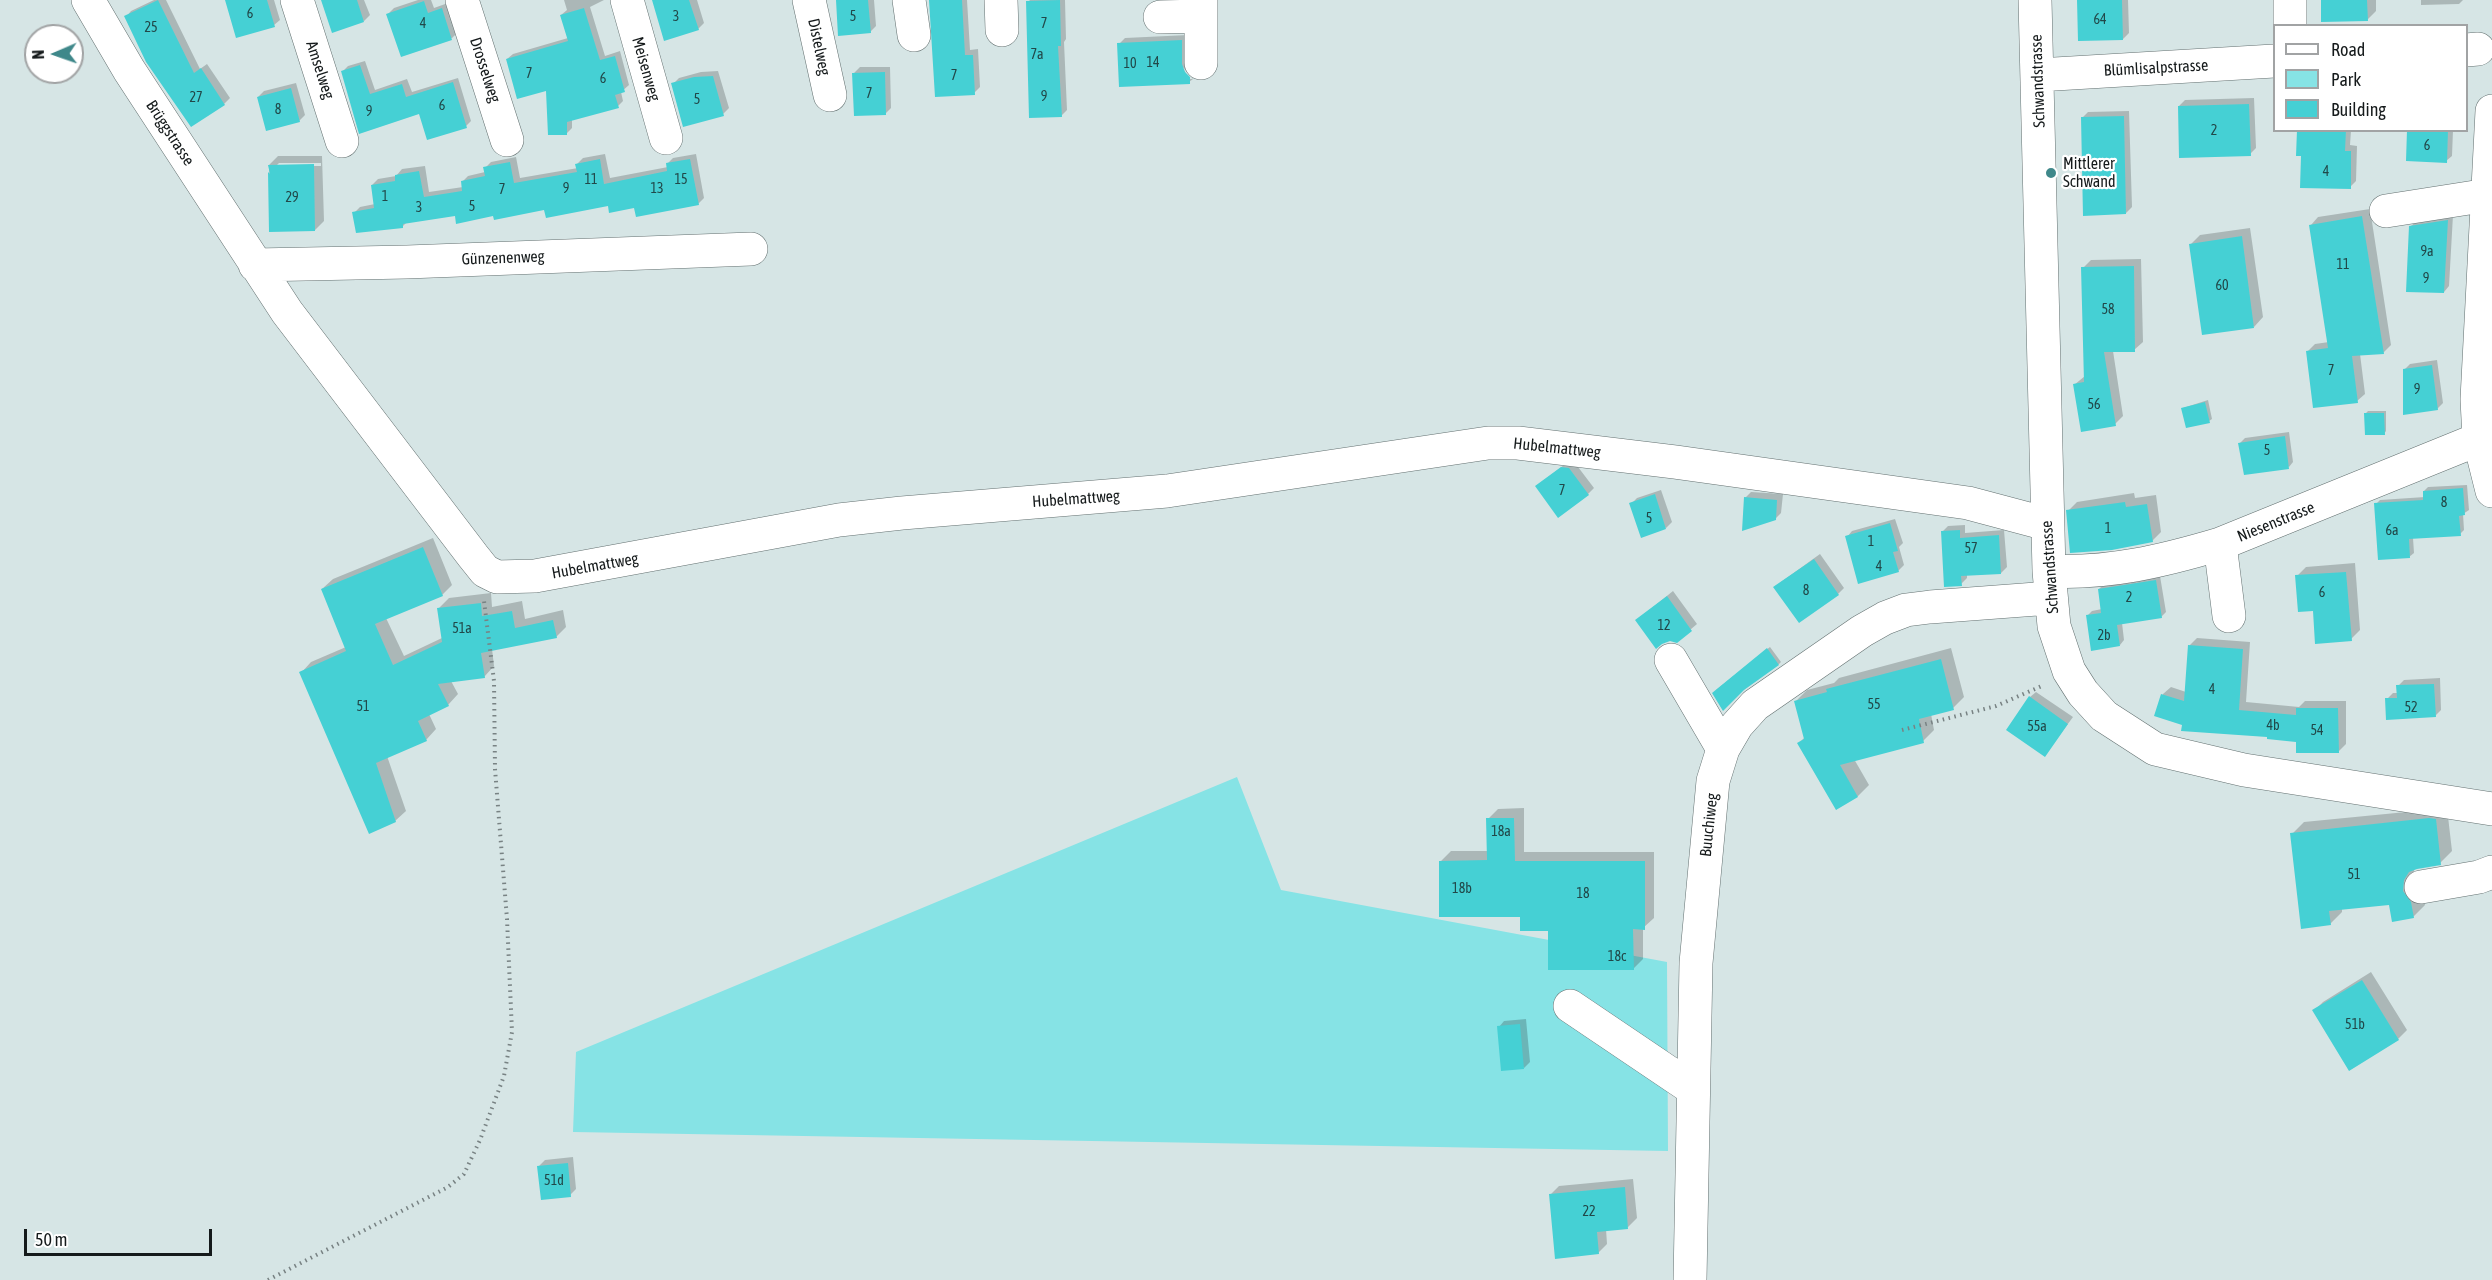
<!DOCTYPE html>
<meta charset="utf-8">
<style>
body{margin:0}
#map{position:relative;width:2492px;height:1280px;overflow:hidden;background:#d6e5e5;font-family:"Asap Condensed",sans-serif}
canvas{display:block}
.legend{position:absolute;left:2273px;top:24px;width:195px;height:108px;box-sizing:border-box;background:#fff;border:2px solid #a1a3a4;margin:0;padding:8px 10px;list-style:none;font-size:18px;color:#151a1b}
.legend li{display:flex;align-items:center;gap:12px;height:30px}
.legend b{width:30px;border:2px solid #a1a3a4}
.north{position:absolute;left:24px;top:24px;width:60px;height:60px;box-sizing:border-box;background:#fff;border:2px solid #a1a3a4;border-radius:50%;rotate:268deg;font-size:16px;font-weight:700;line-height:24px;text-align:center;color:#151a1b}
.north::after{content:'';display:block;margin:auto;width:21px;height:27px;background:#3f888a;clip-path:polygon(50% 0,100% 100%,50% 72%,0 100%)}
.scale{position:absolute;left:24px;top:1229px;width:188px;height:27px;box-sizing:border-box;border:3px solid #151a1b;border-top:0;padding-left:8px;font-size:18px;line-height:21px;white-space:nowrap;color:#151a1b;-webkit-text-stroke:4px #fff;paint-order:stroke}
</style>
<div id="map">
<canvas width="2492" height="1280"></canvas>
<ul class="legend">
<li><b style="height:8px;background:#fff"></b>Road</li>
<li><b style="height:16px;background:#86e3e5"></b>Park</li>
<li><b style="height:16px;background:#45d0d4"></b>Building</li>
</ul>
<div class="north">N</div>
<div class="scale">50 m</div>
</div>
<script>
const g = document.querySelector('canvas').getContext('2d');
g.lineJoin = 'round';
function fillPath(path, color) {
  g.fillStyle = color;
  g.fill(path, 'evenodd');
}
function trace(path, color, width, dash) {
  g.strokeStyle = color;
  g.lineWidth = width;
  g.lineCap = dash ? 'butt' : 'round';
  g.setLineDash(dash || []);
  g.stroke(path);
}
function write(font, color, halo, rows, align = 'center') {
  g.font = font + ' "Asap Condensed",sans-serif';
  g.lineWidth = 4.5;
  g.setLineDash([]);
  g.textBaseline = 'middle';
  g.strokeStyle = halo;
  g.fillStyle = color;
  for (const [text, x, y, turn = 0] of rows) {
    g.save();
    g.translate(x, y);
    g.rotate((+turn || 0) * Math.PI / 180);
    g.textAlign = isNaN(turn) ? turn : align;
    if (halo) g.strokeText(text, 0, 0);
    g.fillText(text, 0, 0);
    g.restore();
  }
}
const green = new Path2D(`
 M1237 777 1281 890 1667 962 1668 1151 573 1132 576 1052Z`);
const shadow = new Path2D(`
 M154 0H166L200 69 207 64 230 98 224 104 126 17 131 11Z
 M226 0H274L280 20 274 25Z
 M323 0H364L370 15 364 21Z
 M418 0H431L434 8 448 3 458 32 452 38 402 55 388 14 394 8Z
 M564 0H604L590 7 605 56 620 51 629 85 621 92 623 101 618 106 572 119V128L567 133 547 89 507 59 513 54 568 38 561 15 567 10Z
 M658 0H697L704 23 698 29Z
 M837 0H874L876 26 870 32Z
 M931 0H967L970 50 978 49 980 87 974 93Z
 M1030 0H1065L1066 39 1064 42 1067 110 1061 116 1028 2Z
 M2079 0H2128L2129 33 2123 39Z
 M2322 0H2376V11L2367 20Z
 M2421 0H2463L2459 4 2421 5Z
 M1188 35 1195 76 1193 79 1181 65 1189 79H1193L1189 82 1119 44 1125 38Z
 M365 61 375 90 407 79 412 92 458 78 471 121 466 126 420 112 360 132 342 72 348 66Z
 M860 67H890L891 108 885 114 854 73Z
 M718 71 729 108 723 114 673 84 679 78 701 72Z
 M296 83 305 115 299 121 258 97 264 91Z
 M2254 98 2256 148 2250 154 2179 106 2185 100Z
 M2129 111 2132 207 2126 213 2082 118 2088 112Z
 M2298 130H2351L2350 145 2357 146 2356 181 2350 187 2303 155Z
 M2409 130H2453L2452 156 2446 161Z
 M605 154 610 178 668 167 667 164 673 158 696 154 704 198 698 204 635 206 609 204 456 214 407 222 403 226 354 213 360 207 375 204 372 185 378 179 396 176 402 169 425 166 429 192 463 187 462 182 468 176 485 172V168L491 162 516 157 520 178 578 168 577 164 583 158Z
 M278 156H322L324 221 315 230 271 231 269 165ZM279 163H321V166H276Z
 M2370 209 2391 345 2383 353 2360 354 2365 394 2357 401 2307 352 2315 344 2329 342 2311 225 2318 217Z
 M2453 215 2449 286 2444 292 2410 227 2416 221Z
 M2250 228 2263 317 2254 327 2191 244 2200 235Z
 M2141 259 2143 342 2134 350 2113 351 2123 416 2115 424 2074 385 2085 376 2083 268 2091 260Z
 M2437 360 2443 403 2437 409 2404 370 2410 364Z
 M2208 400 2212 419 2209 421 2183 408Z
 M2368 411H2386V431L2384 434 2365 414Z
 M2289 432 2293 462 2289 467 2240 443 2245 438Z
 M1568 462 1575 463 1594 488 1588 494 1543 481Z
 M2467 485 2469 510 2463 514 2464 530 2460 534 2413 538 2414 553 2409 557 2376 504 2380 500 2425 497 2424 491 2428 487Z
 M1661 490 1672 522 1666 528 1631 504 1637 498Z
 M1751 492 1783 494 1781 513 1775 519 1745 498Z
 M2134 493 2135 498 2156 495 2161 532 2152 541 2068 511 2077 502Z
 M1895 519 1903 543 1899 547 1904 565 1898 571 1847 537 1852 531Z
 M1965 525V533L2004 530 2007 567 2001 573 1967 575V578L1961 584 1942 532 1948 526Z
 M433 538 452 585 442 595 386 618 404 656 442 638 439 608 449 598 491 593 492 607 522 601 525 619 563 610 566 627 556 637 492 649 494 666 484 677 451 681 458 694 448 705 429 714 436 729 426 740 387 756 406 811 395 821 301 673 311 662 346 647 322 589 333 579Z
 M1820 554 1844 588 1838 594 1781 582Z
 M2355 563 2360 630 2351 639 2297 576 2306 567Z
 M2160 576 2166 612 2161 617 2122 623 2124 640 2120 645 2087 616 2092 611 2102 609 2099 589 2104 584Z
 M1673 591 1697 624 1677 641 1670 640 1637 620Z
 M2197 638 2250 642 2246 702 2299 707 2305 701H2346V744L2338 752 2297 740 2183 724 2156 715 2163 694 2171 687 2186 692 2189 646Z
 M1770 647 1781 662 1779 664 1743 688 1716 690Z
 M1951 648 1964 697 1953 708 1931 714 1934 730 1923 741 1854 759 1869 785 1858 796 1836 808 1799 743 1805 737 1796 701 1807 690 1834 683 1839 678Z
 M2440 678 2441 710 2435 716 2387 699 2393 693H2398V686L2404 680Z
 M2036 692 2073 717 2045 755 2030 697Z
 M1524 808V852H1654V918L1643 928V959L1633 969 1522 916 1441 861 1451 851H1489L1488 819 1498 809Z
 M2447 808 2452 851 2440 863 2414 868V879L2422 890 2425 905 2413 917 2390 903 2342 909V912L2330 924 2292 834 2304 822Z
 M2371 972 2407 1030 2398 1039 2314 1011 2323 1002Z
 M1526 1019 1530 1062 1524 1068 1499 1027 1504 1021Z
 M573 1157 576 1189 570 1195 539 1166 545 1160Z
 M1633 1179 1637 1218 1628 1227 1606 1229 1607 1244 1598 1253 1550 1195 1559 1186Z`);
const building = new Path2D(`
 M158 0 194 73 201 68 225 105 191 127 146 62 124 16Z
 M225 0H267L275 27 236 38Z
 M321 0H357L364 22 332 33Z
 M652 0H689L699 30 664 41Z
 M836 0H868L871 33 838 36Z
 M929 0H962L965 55H973L975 95 935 97Z
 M1060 0 1061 46H1058L1062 117 1029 118 1026 1Z
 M2077 0H2122L2123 40 2078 41Z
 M2321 0H2367L2368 21 2321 22Z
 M424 1 428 13 442 8 452 40 401 57 386 14Z
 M584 8 600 60 615 56 625 92 615 95 619 108 567 122V135H548L546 91 517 99 506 59 568 41 560 15Z
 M1182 40V64L1185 72 1190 77V84L1119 87 1117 43Z
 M360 65 370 94 402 84 406 97 453 82 467 128 427 140 419 114 359 134 341 71Z
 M885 72 886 115 854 116 852 73Z
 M713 76 724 116 683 127 671 83 694 77Z
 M291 88 300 122 266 131 257 97Z
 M2249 104 2251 156 2179 158 2178 106Z
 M2124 116 2126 214 2083 216 2081 117Z
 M2297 130H2346L2345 151H2351V189L2300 188 2301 156H2296Z
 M2407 130H2448L2447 163 2406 161Z
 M600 159 604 184 667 171 666 163 690 159 699 205 636 217 634 208 609 213 608 206 546 218 544 210 494 220 493 216 456 224 455 216 403 224V228L356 233 352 212 374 208 371 185 395 181V175L419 171 424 197 462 191 461 181 485 176 483 167 510 162 514 183 577 172 575 164Z
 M314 164 315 231 269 232 268 172 270 174 268 165Z
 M2362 216 2384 354 2352 356 2358 403 2313 408 2306 351 2328 348 2309 225Z
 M2448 220 2444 293 2406 292 2409 226Z
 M2242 236 2254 328 2202 335 2189 244Z
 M2134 266 2135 352H2104L2116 426 2081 432 2073 384 2084 382 2081 267Z
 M2432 365 2438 410 2403 415V369Z
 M2205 402 2210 423 2186 428 2181 408Z
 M2364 413H2384L2385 435H2365Z
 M2285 436 2289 469 2244 475 2238 443Z
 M1561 467 1569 468 1589 495 1558 518 1535 486Z
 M2463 488 2465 515 2459 516 2461 536 2409 539 2410 558 2378 560 2374 503 2423 500V491Z
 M1655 494 1666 529 1641 538 1629 503Z
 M1744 497 1777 500 1776 520 1742 531Z
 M2125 502 2126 507 2147 504 2153 542 2112 550 2070 553 2066 510Z
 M1890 523 1898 551 1893 552 1899 572 1858 584 1845 536Z
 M1960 530V538L1999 535 2001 574 1961 576 1962 586 1944 587 1941 531Z
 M423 547 443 596 375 624 393 665 442 642 437 608 481 603 482 616 512 611 515 628 553 620 557 638 481 653 485 678 438 684 449 706 418 721 427 741 376 763 396 822 369 834 299 672 346 651 321 589Z
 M1814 559 1839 595 1799 623 1773 587Z
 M2346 572 2352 641 2315 644 2313 611 2298 612 2295 575Z
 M2156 580 2162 618 2117 625 2120 646 2091 651 2086 615 2101 613 2098 589Z
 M1667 596 1692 631 1677 643 1670 641 1662 644 1656 649 1635 620Z
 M2188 645 2243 649 2239 710 2296 715V708H2338L2339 753H2296V742L2267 739V737L2181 731 2182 725 2154 716 2161 694 2184 701Z
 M1767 648 1779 665 1744 690 1723 711 1712 693Z
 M1941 659 1954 710 1919 719 1924 743 1840 765 1858 797 1836 810 1797 743 1804 739 1794 701 1827 692 1826 689Z
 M2434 684 2436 717 2386 720 2385 698H2397L2396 685Z
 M2029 696 2068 724 2045 757 2006 730Z
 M1486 818H1514L1515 861H1645V930L1633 929 1634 970H1548V931H1520V917H1439V861L1487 860Z
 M2429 818 2436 819 2441 865 2417 869 2409 872 2404 880 2403 891 2411 902 2414 918 2392 922 2389 905 2329 911 2331 925 2301 929 2290 833Z
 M2362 980 2399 1040 2349 1071 2312 1010Z
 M1520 1024 1524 1069 1501 1071 1497 1026Z
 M568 1163 571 1197 541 1200 537 1166Z
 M1625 1187 1628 1229 1597 1232 1599 1254 1555 1259 1549 1194Z`);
const path = new Path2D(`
 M1902 730 1996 706 2044 685
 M268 1280 448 1187 464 1174 480 1140 504 1076 512 1032 507 919 495 769 494 681 484 601`);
const minor = new Path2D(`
 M88 0 129 70 287 312 473 556 485 571 497 577 535 576 839 520 902 513 1167 491 1488 443H1518L1675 462 1968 503 2047 524
 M297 0 342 141
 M462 0 507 140
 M627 0 666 138
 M809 0 830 95
 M909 0 914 35
 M1001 0 1002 30
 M1201 0V63
 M2035 0 2049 571 2054 626 2069 671 2083 693 2104 716 2155 749 2244 770 2492 809
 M2290 0V26
 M1160 17 1201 16
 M2466 50 2478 49
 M2038 75 2274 61
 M2492 111 2477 399 2479 439 2492 491
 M2386 211 2488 195
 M255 265 407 262 751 249
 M2220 544 2229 616
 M2049 571C2108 574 2163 561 2220 544L2479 439 2492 431
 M1671 660 1723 749
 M2421 887 2479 877 2492 872
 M1570 1006 1693 1089
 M1690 1280 1696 963 1713 781 1723 749 1737 725 1755 705 1862 631 1885 618 1906 610 1930 607 2050 598`);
const markers = [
 [2051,173,6,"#3f888a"]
];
const numberNames = [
 ["6",250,14],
 ["3",676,17],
 ["5",853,17],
 ["64",2100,20],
 ["4",423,24],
 ["7",1044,24],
 ["25",151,28],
 ["7a",1037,55],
 ["14",1153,63],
 ["10",1130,64],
 ["7",529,74],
 ["7",954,76],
 ["6",603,79],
 ["7",869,94],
 ["9",1044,97],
 ["27",196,98],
 ["5",697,100],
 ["6",442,106],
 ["8",278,110],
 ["9",369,112],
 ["2",2214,131],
 ["6",2427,146],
 ["4",2326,172],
 ["11",591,180],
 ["15",681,180],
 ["9",566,189],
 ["13",657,189],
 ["7",502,190],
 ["1",385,197],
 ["29",292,198],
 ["5",472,207],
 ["3",419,208],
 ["9a",2427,252],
 ["11",2343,265],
 ["9",2426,279],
 ["60",2222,286],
 ["58",2108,310],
 ["7",2331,371],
 ["9",2417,390],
 ["56",2094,405],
 ["5",2267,451],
 ["7",1562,491],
 ["8",2444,503],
 ["5",1649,519],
 ["1",2108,529],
 ["6a",2392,531],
 ["1",1871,542],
 ["57",1971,549],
 ["4",1879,567],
 ["8",1806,591],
 ["6",2322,593],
 ["2",2129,598],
 ["12",1664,626],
 ["51a",462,629],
 ["2b",2104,636],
 ["4",2212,690],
 ["55",1874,705],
 ["51",363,707],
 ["52",2411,708],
 ["4b",2273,726],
 ["55a",2037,727],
 ["54",2317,731],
 ["18a",1501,832],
 ["51",2354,875],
 ["18b",1462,889],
 ["18",1583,894],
 ["18c",1617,957],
 ["51b",2355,1025],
 ["51d",554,1181],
 ["22",1589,1212]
];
const streetNames = [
 ["Distelweg",819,47,78],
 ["Blümlisalpstrasse",2156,68,-3],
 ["Meisenweg",646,69,74],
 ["Amselweg",320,70,72],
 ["Drosselweg",485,70,72],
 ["Schwandstrasse",2038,81,-92],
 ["Brüggstrasse",170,133,57],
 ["Günzenenweg",503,258,-2],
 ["Hubelmattweg",1557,448,6],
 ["Hubelmattweg",1076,499,-4],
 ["Niesenstrasse",2276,522,-22],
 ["Hubelmattweg",595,566,-10],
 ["Schwandstrasse",2050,567,-94],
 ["Buuchiweg",1709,825,-84]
];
const poiNames = [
 ["Mittlerer",2063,164],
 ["Schwand",2063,182]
];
fillPath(green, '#86e3e5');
fillPath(shadow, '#0003');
fillPath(building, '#45d0d4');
trace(minor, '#637070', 34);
trace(path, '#788283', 4, [1.5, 4.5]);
trace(minor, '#fff', 33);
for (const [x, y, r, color] of markers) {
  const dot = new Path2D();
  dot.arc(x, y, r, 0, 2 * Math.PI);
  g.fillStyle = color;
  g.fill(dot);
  trace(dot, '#fff', 2);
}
write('14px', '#214849', null, numberNames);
write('16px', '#151a1b', '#fff', streetNames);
write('16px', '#151a1b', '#fff', poiNames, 'left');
</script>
